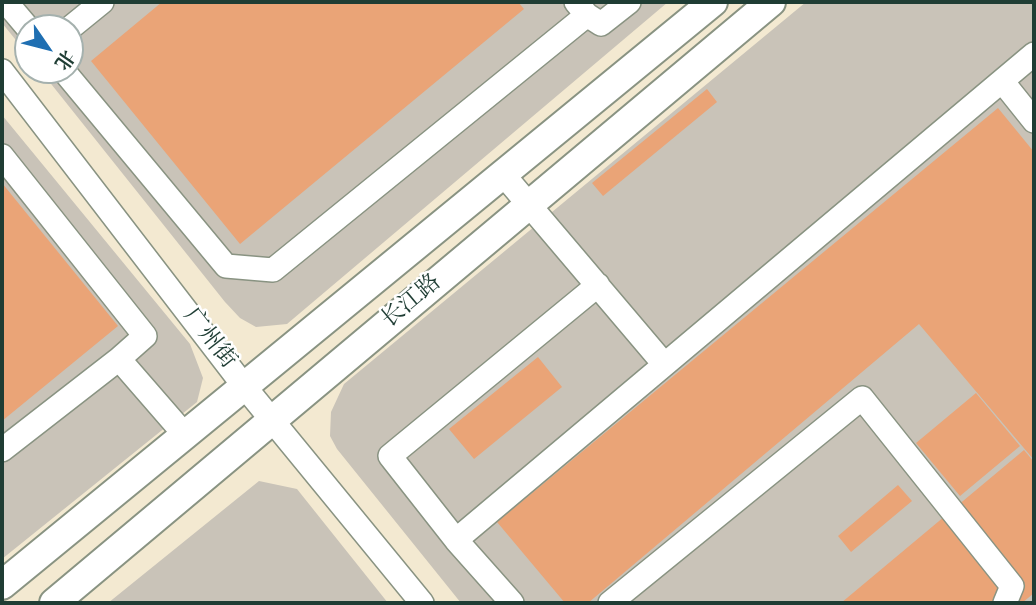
<!DOCTYPE html>
<meta charset="utf-8">
<style>
body{margin:0}
#map{position:relative;width:1036px;height:605px;overflow:hidden;background:#f3e9d1;font-family:"IM FELL Double Pica","Noto Serif SC",serif}
canvas{display:block}
.frame{position:absolute;inset:0;border:4px solid #1f3d34;pointer-events:none}
.north{position:absolute;left:14px;top:14px;width:70px;height:70px;box-sizing:border-box;background:#fff;border:2px solid #a5b1ae;border-radius:50%;rotate:125deg;font-size:19px;font-weight:700;line-height:28px;text-align:center;color:#1f3d34}
.north::after{content:'';display:block;margin:auto;width:24px;height:32px;background:#1f6fb2;clip-path:polygon(50% 0,100% 100%,50% 72%,0 100%)}
</style>
<div id="map">
<canvas width="1036" height="605"></canvas>
<div class="frame"></div>
<div class="north">北</div>
</div>
<script>
const g = document.querySelector('canvas').getContext('2d');
g.lineJoin = 'round';
function fillPath(path, color) {
  g.fillStyle = color;
  g.fill(path, 'evenodd');
}
function trace(path, color, width, dash) {
  g.strokeStyle = color;
  g.lineWidth = width;
  g.lineCap = dash ? 'butt' : 'round';
  g.setLineDash(dash || []);
  g.stroke(path);
}
function write(font, color, halo, rows, align = 'center') {
  g.font = font + ' "IM FELL Double Pica","Noto Serif SC",serif';
  g.lineWidth = 5;
  g.setLineDash([]);
  g.textBaseline = 'middle';
  g.strokeStyle = halo;
  g.fillStyle = color;
  for (const [text, x, y, turn = 0] of rows) {
    g.save();
    g.translate(x, y);
    g.rotate((+turn || 0) * Math.PI / 180);
    g.textAlign = isNaN(turn) ? turn : align;
    if (halo) g.strokeText(text, 0, 0);
    g.fillText(text, 0, 0);
    g.restore();
  }
}
const industrial = new Path2D(`
 M2 2H668L287 324 256 327 240 318 225 302 40 70H70V28H28V55L2 23Z
 M806 2H1034V603H461L337 449 330 436 331 412 344 384Z
 M2 115 190 344 203 378 197 402 2 559Z
 M259 481 297 489 388 603H108Z`);
const building = new Path2D(`
 M162 2H518L524 9 240 244 91 61Z
 M707 89 717 102 603 196 592 183Z
 M998 108 1034 152V460L919 324 588 603H565L497 522Z
 M2 183 118 326 2 421Z
 M538 357 562 387 474 459 449 429Z
 M976 393 1020 446 960 496 916 443Z
 M1024 450 1034 462V593L1022 603H841Z
 M898 485 912 501 851 552 838 536Z`);
const minor = new Path2D(`
 M6 2 28 28
 M576 2 587 15 601 24 629 2
 M70 28 102 2
 M63 70 226 266 273 270 587 15
 M2 71 244 386 422 603
 M1002 81 1034 121
 M2 156 145 336 119 359 185 435
 M502 173 664 364
 M598 285 390 456 456 540 1034 54
 M2 450 119 359
 M456 540 512 603
 M610 603 862 398 1012 586 1005 603`);
const major = new Path2D(`
 M2 585 713 2
 M54 603 771 2`);
const streetNames = [
 ["长江路",412,302,-40],
 ["广州街",209,339,52]
];
fillPath(industrial, '#c9c3b8');
fillPath(building, '#eaa477');
trace(minor, '#899382', 26);
trace(major, '#899382', 32);
trace(minor, '#fff', 23);
trace(major, '#fff', 28);
write('23px', '#1f3d34', '#fff', streetNames);
</script>
